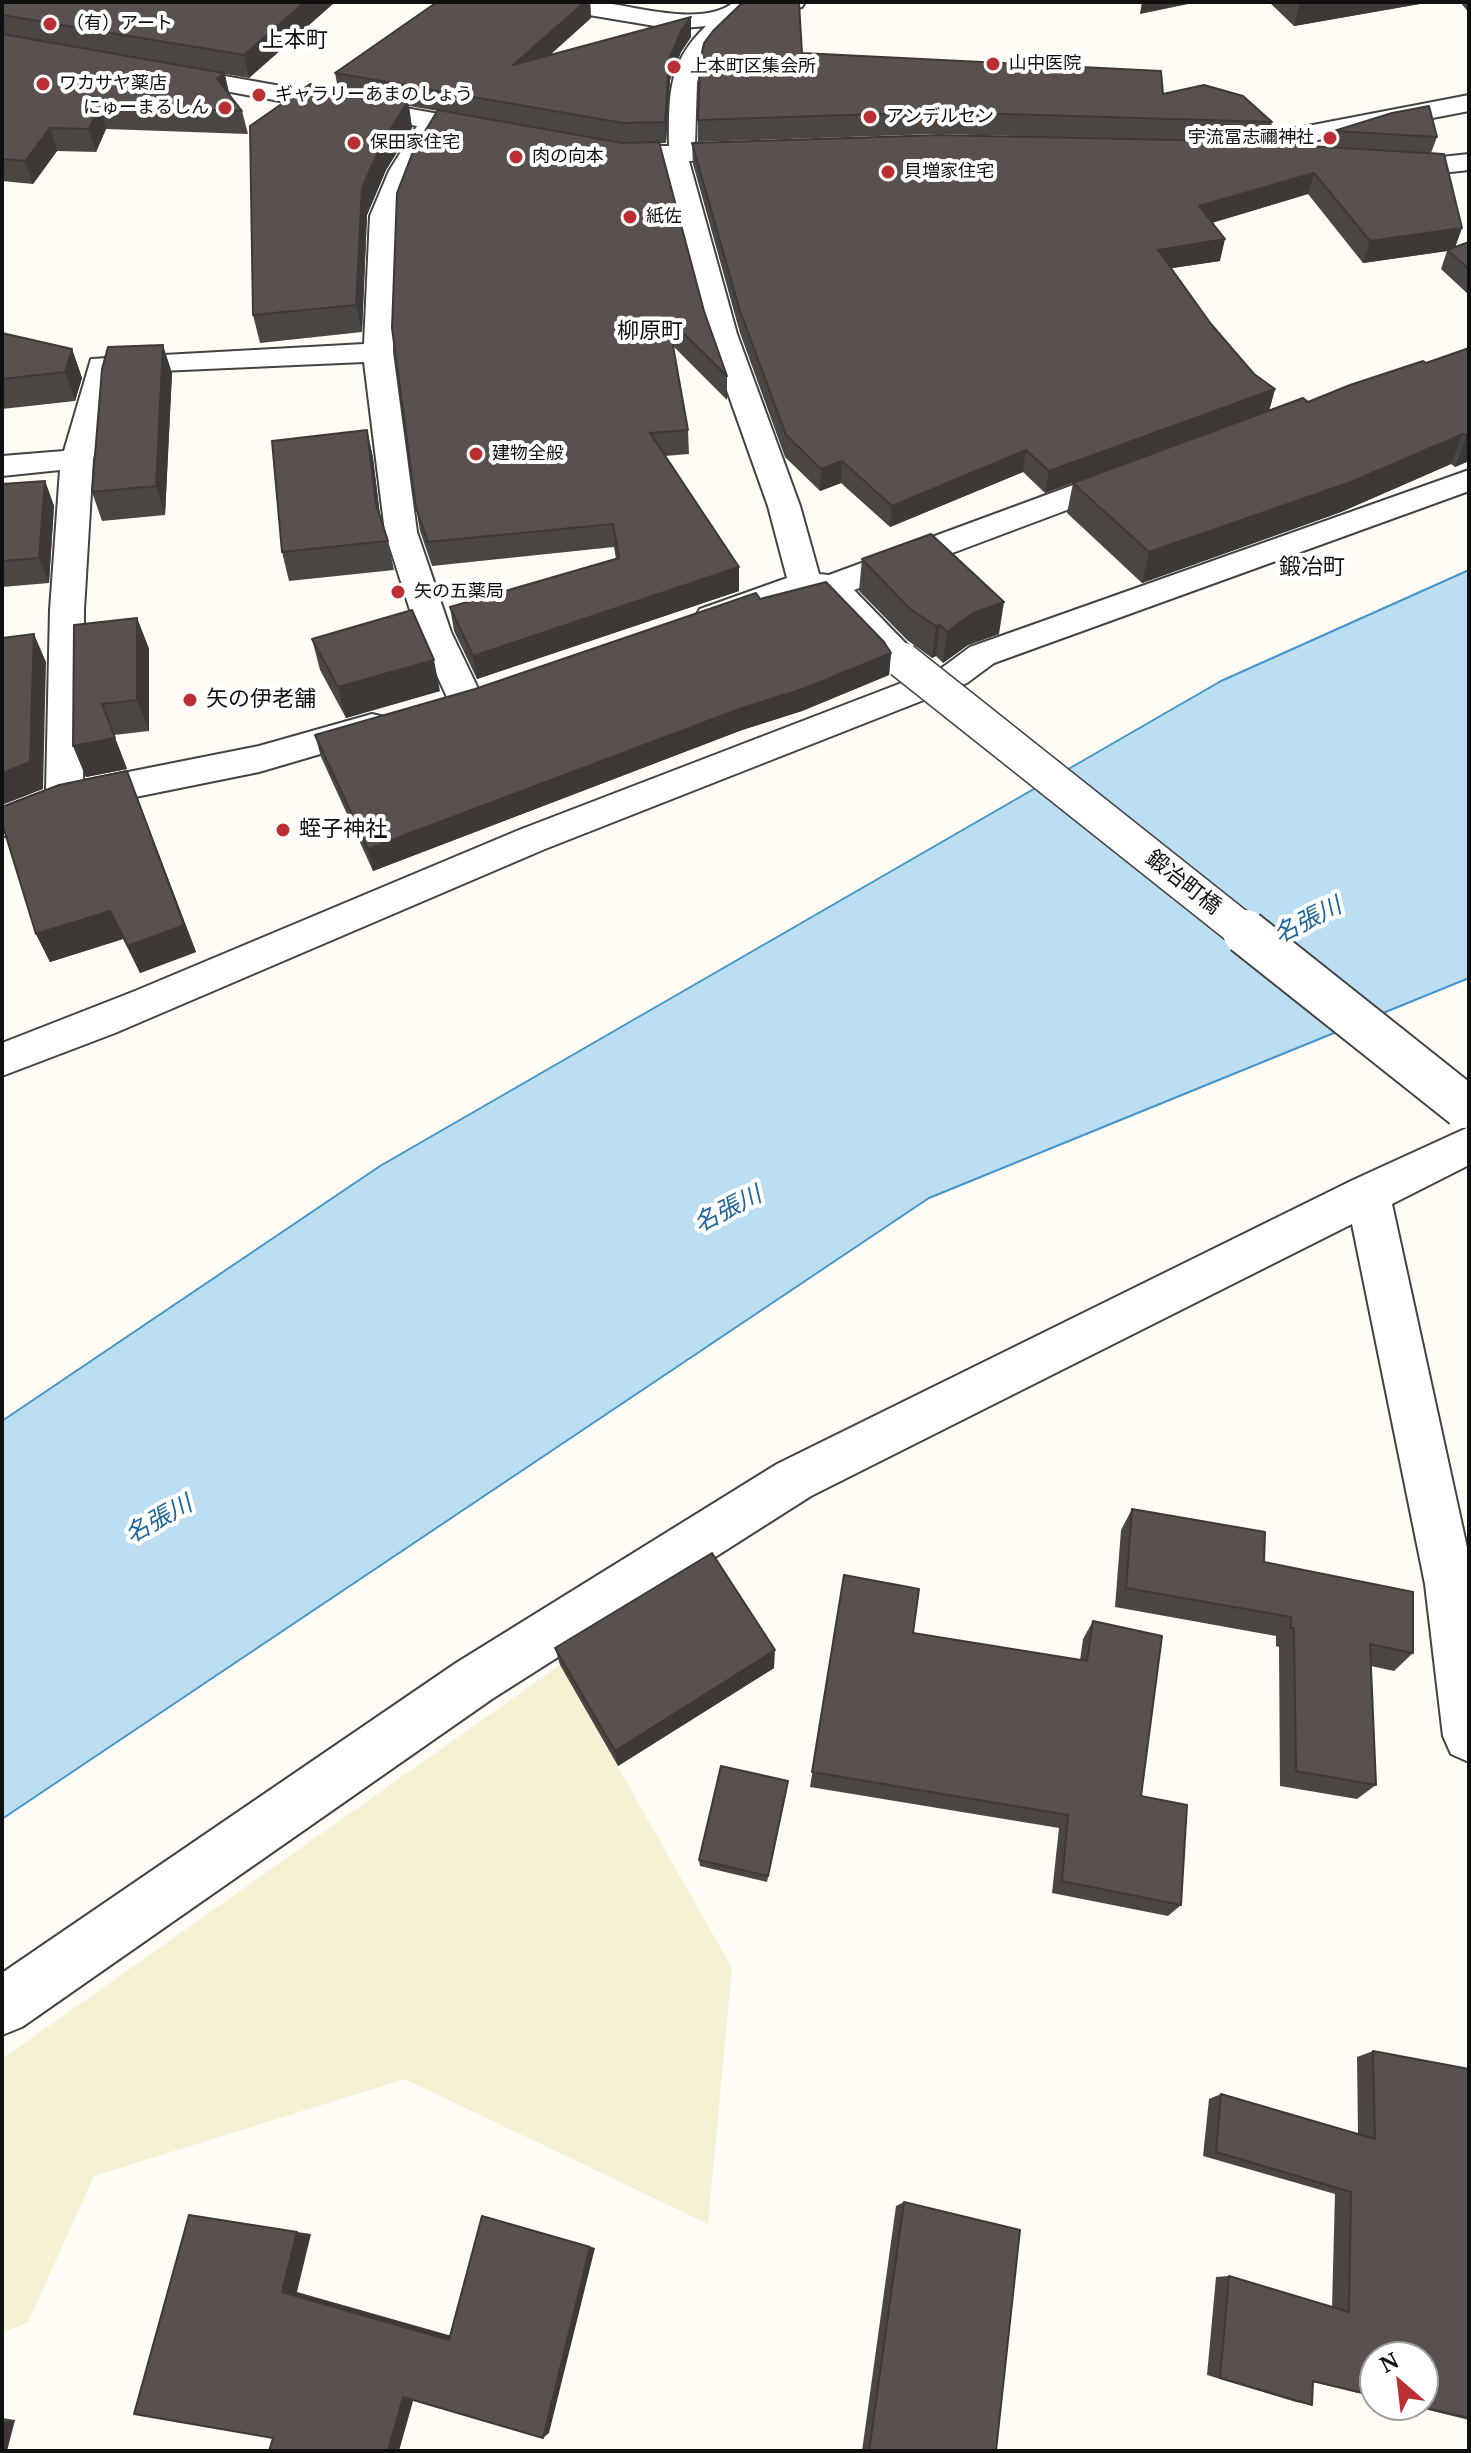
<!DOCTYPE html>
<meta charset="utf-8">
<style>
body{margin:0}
#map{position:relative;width:1471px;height:2453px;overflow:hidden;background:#fefcf4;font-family:"Noto Serif",serif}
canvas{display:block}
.frame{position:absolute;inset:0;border:4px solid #101010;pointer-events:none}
.north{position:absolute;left:1359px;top:2341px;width:80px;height:80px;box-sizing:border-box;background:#fff;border:2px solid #9f9f9f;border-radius:50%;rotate:332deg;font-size:22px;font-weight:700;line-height:32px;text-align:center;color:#101010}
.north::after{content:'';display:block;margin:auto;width:28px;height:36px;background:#ba2e34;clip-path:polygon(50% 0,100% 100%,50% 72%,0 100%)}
</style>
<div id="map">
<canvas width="1471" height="2453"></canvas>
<div class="frame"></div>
<div class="north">N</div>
</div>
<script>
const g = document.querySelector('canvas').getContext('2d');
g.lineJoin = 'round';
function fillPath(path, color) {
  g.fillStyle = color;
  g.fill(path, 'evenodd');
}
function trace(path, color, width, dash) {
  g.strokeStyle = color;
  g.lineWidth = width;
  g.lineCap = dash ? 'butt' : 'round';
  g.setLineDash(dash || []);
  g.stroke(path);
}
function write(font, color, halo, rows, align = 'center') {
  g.font = font + ' "Noto Serif","Noto Sans JP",serif';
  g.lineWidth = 8;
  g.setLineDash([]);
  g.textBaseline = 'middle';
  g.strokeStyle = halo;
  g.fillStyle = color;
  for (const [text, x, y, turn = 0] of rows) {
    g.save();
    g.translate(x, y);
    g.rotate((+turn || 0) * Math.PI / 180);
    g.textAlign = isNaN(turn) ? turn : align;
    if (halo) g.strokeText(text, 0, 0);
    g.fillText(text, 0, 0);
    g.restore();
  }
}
const farmland = new Path2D(`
 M560 1665 732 1968 708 2224 405 2079 94 2176 28 2322 2 2333V2059Z`);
const water = new Path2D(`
 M1469 570V978L929 1198 2 1819V1421L380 1166 1221 681Z`);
const minor = new Path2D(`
 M541 2C560 2 580 0 598 2 636 6 703 28 734 2H805L802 7 740 22 711 50 702 63 697 83 695 145 761 146 765 152 761 158 689 161 737 334 800 506 819 574 829 575 1114 470 1125 467 1136 470 1141 477 1136 484 854 590 914 652 919 660 914 668 902 672 890 668 821 596 807 594 712 628 700 625 695 617 700 609 787 578 768 506 707 334 663 162 624 163 596 158 592 152 596 146C613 142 649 146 669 146 669 96 667 63 706 26L673 29 553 9 544 7Z
 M168 66 490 123 499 125 503 131 499 137 490 139 440 130 415 171 398 216 393 352 417 532 451 632 483 699 478 708 465 711 452 708 417 632 385 532 364 362 115 373 93 459 84 610 83 781 259 746 372 714 385 717 390 726 385 735 259 772 71 810 2 837V808L46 791 50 610 60 470 2 476V456L64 451 91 359 364 344 370 216 389 171 417 126 159 79 155 74 159 69Z
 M1469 95V111L1219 159 1210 157 1206 151 1210 145 1219 143Z
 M1388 154 1441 157 1469 154V170L1441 173 1379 168 1375 162 1379 156Z
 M1469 470V491L994 663 967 683 545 849 115 1033 2 1076V1043L135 991 519 830 943 667 970 647Z
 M1469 1127V1165L1392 1204 1469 1557V1762L1451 1754 1443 1736 1425 1584 1352 1224 811 1496 492 1699 22 2027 2 2035V1973L456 1663 777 1464 1353 1180Z`);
const minorBridgeFar1 = new Path2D(`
 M902 660 1247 934`);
const minorBridge = new Path2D(`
 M1245 932 1464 1106`);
const wall = new Path2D(`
 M2 2H335L249 78 225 74 229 94 242 111 248 134 106 129 96 152 57 151 33 184 2 181Z
 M437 2H590L591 18 550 55 691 37 681 52 670 80 666 143H659L704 311 727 376V400L673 346 688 430 689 454 665 456 739 591 477 679 454 631 450 607 616 559 614 547 432 566 420 531 416 508 438 111 409 106 412 128 386 170 367 215 362 332 260 343 253 315 338 89 335 73Z
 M1269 2H1431L1294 26Z
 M1460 2H1469V13Z
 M802 53 1163 94 1272 122 1267 143 1462 228 1455 247 1469 242V295L1441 269 1447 251 1363 263 1308 194 1212 223 1220 261 1171 268 1211 324 1254 374 1275 389 1269 411 1308 402 1426 363 1469 348V461L1455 467 1451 464 1341 512 1142 583 1067 513 1073 483 1194 438 1045 493 1023 472 890 527 841 483 820 491 785 457 740 333 693 164 692 143 1017 136 936 134 698 142V120Z
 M1334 131 1437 137 1431 153 1329 147Z
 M2 333 72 349 82 378 75 401 2 409Z
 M172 373 165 515 102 521 92 492Z
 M367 430 373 458 380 515 388 541 394 570 289 581 282 552Z
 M45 481 54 506 49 583 2 587V484Z
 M862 559 999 634 968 645 943 663 936 656 932 658 907 640 859 591Z
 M760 599 891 653 889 675 802 711 742 730 373 871 321 757 315 735 475 689Z
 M137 618 149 649V731L114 735 127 769 86 777 73 746Z
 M312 639 440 691 346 718 320 670Z
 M138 799 196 952 140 973 123 939 50 962 36 934Z
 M1132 1509 1264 1562 1413 1653 1394 1671 1371 1666 1376 1785 1357 1799 1280 1786 1279 1647 1276 1646V1636L1115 1607 1121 1530Z
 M844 1575 913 1633 1080 1660 1083 1639 1093 1621 1141 1796 1181 1905 1168 1916 1052 1893 1059 1828 810 1787Z
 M555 1648 774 1668 618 1766 560 1665Z
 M788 1781 767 1882 700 1866 699 1860Z
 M1373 2051 1469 2069V2420L1408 2405H1423L1375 2357V2397L1313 2382 1312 2405 1296 2402 1207 2375 1216 2277 1229 2276 1332 2307 1335 2194 1203 2156 1209 2099 1221 2094 1358 2134 1357 2057Z
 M904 2202 996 2451H862L896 2206Z
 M2 2418 15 2420 2 2451Z`);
const shadedWall = new Path2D(`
 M305 2H335L249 78 244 55Z
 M585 2H590L591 18 515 86 513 65Z
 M1142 2H1198L1140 14Z
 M1300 2H1431L1294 26Z
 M691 17V37L681 52 670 80 666 143 665 122 669 60 681 31Z
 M224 73 230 96 217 79Z
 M408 101 412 128 386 170 367 215 362 332 356 305 362 188 382 143Z
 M100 106 106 129 96 152 89 129Z
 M50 128 57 151 33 184 25 161Z
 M1314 173 1308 194 1194 228 1199 206Z
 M1462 228 1454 250 1363 263 1370 241Z
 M1225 239 1220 261 1153 271 1158 250Z
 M163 345 172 373 165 515 156 486Z
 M72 349 82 378 75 401 65 372Z
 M1275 389 1269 411 1045 493 1049 471Z
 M367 430 373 458 382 532 376 504Z
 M1463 434 1451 464 1341 512 1142 583 1149 552Z
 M1469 435V461L1455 467 1467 436Z
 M1026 450 1023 472 890 527 892 506Z
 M842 461 841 483 820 491 821 469Z
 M45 481 54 506 49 583 39 558Z
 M739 567V591L477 679 473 656Z
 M1004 602 999 634 968 645 943 663 947 632 973 613Z
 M137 618 149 649V731L137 700Z
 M940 625 936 656 932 658 936 626Z
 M34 634 46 662 43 789 2 805V773Z
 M891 653 889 675 802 711 742 730 373 871 368 849Z
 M434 660 440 691 346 718 338 687Z
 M102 704 127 769 86 777 73 746Z
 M127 771 196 952 140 973 128 946Z
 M110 911 123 939 50 962 36 934Z
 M775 1650 774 1668 618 1766 615 1751Z
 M788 1781 787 1789 767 1882 768 1876Z
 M482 2216 595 2248 549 2433 543 2438Z
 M297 2232 311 2234 297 2292 459 2338 449 2340 282 2292Z
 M415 2394 399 2451H388L403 2397Z
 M15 2420 7 2451H2V2423Z`);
const building = new Path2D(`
 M2 2H305L244 55 2 15Z
 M437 2H585L513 65 691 17 681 31 669 60 665 122 623 123 335 73Z
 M748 2H799L802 53 1161 71 1163 94 1204 85 1243 96 1272 122 938 112 698 120 700 62 704 43 713 31 742 3Z
 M2 34 224 73 217 79 242 111 100 106 89 129 50 128 25 161 2 159Z
 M310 84 408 101 382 143 362 188 356 305 253 315 250 126Z
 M1429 106 1437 137 1334 131 1392 113Z
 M438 110 622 143 659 142 704 311 727 376 668 318 688 430 650 433 739 567 473 656 450 607 619 558 613 524 428 542 416 508 392 328 397 193 414 149Z
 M938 135 1224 141 1444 154 1462 228 1370 241 1314 173 1199 206 1225 239 1158 250 1211 324 1254 374 1275 389 1049 471 1026 450 892 506 842 461 821 469 786 435 740 311 692 143Z
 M1469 242V269L1447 250Z
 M2 333 72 349 65 372 2 379Z
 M163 345 156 486 92 492 102 369 108 347Z
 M1469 348V435L1467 436 1463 434 1351 482 1149 552 1073 483 1303 398 1308 402 1350 385 1423 361 1426 363Z
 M367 430 376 504 388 541 282 552 272 441Z
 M45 481 39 558 2 561V484Z
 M931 534 1004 602 973 613 947 632 940 625 936 626 910 609 862 559Z
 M826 582 884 642 891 653 803 689 742 708 368 849 315 735 475 689 756 593 760 599Z
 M412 610 434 660 338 687 312 639Z
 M137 618V700L102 704 115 738 73 746 74 625Z
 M34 634 30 762 2 773V638Z
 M127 771 184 925 128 946 110 911 36 934 2 823V807L59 785Z
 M1132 1509 1265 1532 1264 1562 1413 1592V1653L1370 1644 1376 1785 1296 1771 1294 1628H1291V1617L1126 1588Z
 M712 1553 775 1650 615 1751 555 1648Z
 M844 1575 919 1589 913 1633 1087 1661 1093 1621 1162 1636 1141 1796 1187 1805 1181 1905 1062 1881 1068 1815 812 1772Z
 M721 1766 788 1781 768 1876 699 1860Z
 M1373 2051 1469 2069V2418L1413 2405H1423V2357H1375V2396L1313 2381 1312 2405 1220 2378 1229 2276 1349 2312 1351 2192 1216 2152 1221 2094 1375 2139Z
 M904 2202 1020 2230 996 2451H869Z
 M189 2215 297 2232 282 2292 449 2340 482 2216 590 2247 543 2438 403 2397 388 2451H269L273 2438 134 2414Z`);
const markers = [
 [50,24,8,"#ba2e34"],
 [993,64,8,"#ba2e34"],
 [674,67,8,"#ba2e34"],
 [43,84,8,"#ba2e34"],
 [259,95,8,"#ba2e34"],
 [225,108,8,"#ba2e34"],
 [870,117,8,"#ba2e34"],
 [1330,138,8,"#ba2e34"],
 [354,143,8,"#ba2e34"],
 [516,157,8,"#ba2e34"],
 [888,172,8,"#ba2e34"],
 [630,217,8,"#ba2e34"],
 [476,454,8,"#ba2e34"],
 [398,592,8,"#ba2e34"],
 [190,700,8,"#ba2e34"],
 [283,830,8,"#ba2e34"]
];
const farPoinames = [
 ["（有）アート",66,24],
 ["山中医院",1009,64],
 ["上本町区集会所",690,67],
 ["ワカサヤ薬店",59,84],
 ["ギャラリーあまのしょう",275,95],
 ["にゅーまるしん",209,108,"right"],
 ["アンデルセン",886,117],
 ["宇流冨志禰神社",1314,138,"right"],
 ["保田家住宅",370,143],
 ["肉の向本",532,157],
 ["貝増家住宅",904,172],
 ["紙佐",646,217],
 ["建物全般",492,454],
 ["矢の五薬局",414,592]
];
const farQuarternames = [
 ["上本町",295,41],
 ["柳原町",650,332],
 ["鍛冶町",1312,568]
];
const poiNames = [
 ["矢の伊老舗",206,700],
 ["蛭子神社",299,830]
];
const streetNames = [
 ["鍛冶町橋",1183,883,38]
];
const waterNames = [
 ["名張川",1308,921,-27],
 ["名張川",728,1210,-27],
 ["名張川",159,1520,-29]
];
fillPath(farmland, '#f4f1d4');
fillPath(water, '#bbdef3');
trace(water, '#4593c7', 2);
trace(minor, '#434343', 4);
fillPath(minor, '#fff');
trace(minorBridgeFar1, '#434343', 38, []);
trace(minorBridge, '#434343', 48, []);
trace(minorBridgeFar1, '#fff', 35);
trace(minorBridge, '#fff', 44);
fillPath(wall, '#4c4642');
fillPath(shadedWall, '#3e3936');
fillPath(building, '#58514d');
trace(building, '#3e3936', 2);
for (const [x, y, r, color] of markers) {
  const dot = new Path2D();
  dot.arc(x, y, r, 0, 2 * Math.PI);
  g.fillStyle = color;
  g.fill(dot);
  trace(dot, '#fff', 3);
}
write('18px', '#101010', '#fff', farPoinames, 'left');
write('22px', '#101010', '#fff', farQuarternames);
write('22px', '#101010', '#fff', poiNames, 'left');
write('22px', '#101010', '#fff', streetNames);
write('italic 24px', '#1e659d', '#fff', waterNames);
</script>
